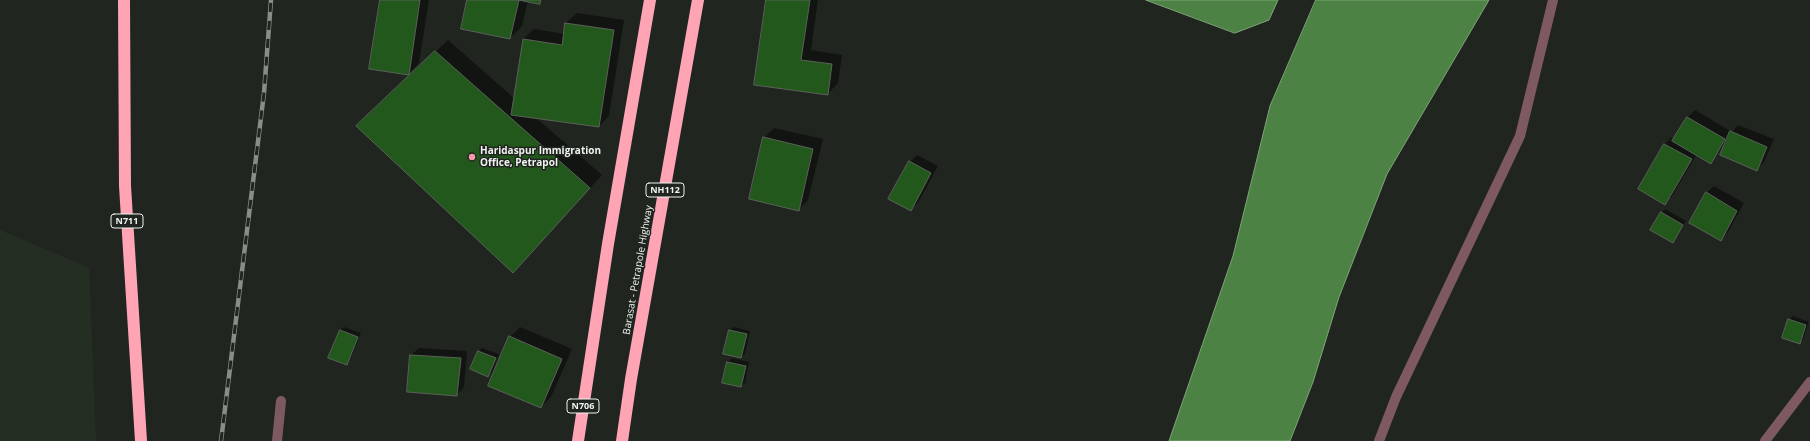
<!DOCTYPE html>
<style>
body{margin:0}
canvas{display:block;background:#20251f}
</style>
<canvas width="1810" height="441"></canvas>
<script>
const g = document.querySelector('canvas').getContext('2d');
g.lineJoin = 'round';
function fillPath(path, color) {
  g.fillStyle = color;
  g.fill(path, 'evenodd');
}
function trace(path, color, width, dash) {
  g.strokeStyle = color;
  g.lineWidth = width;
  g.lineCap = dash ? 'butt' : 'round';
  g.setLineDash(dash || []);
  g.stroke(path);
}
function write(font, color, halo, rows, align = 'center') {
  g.font = font + ' "Open Sans",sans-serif';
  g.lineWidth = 3;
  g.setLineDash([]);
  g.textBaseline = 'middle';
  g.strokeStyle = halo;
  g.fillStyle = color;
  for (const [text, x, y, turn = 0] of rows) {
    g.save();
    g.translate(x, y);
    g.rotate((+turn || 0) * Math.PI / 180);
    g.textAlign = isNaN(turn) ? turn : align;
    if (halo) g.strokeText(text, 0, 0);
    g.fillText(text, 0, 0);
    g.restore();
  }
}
const built = new Path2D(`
 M0 230 89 268 96 441H0Z`);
const water = new Path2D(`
 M1146 0H1278L1269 20 1235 33Z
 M1316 0H1489L1387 174 1339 297 1313 382 1290 441H1169L1233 256 1270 106Z`);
const shadow = new Path2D(`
 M381 0H429L419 63 409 73Z
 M468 0H543L540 3 528 1 522 26 510 38 462 28Z
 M767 0H818L811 50 842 55 838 83 828 94 755 84Z
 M577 13 624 20 609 116 599 126 535 117 602 175 513 272 369 114 448 40 515 99 523 39 534 29 565 34 566 23Z
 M1695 110 1732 132 1738 125 1774 139 1764 162 1756 169 1723 146 1711 163 1697 154 1672 196 1665 203 1640 188 1665 144 1672 137 1675 139 1688 117Z
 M774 128 823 139 808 200 798 210 764 138Z
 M917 155 938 166 918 203 910 210V162Z
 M1714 186 1744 203 1728 232 1721 239 1706 193Z
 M1665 209 1686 221 1673 242 1661 213Z
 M1793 316 1809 322 1803 339 1800 342 1789 320Z
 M344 327 361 333 350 360 346 364 340 330Z
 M520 327 572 349 551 397 541 407 510 337Z
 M734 327 750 331 745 354 741 357 730 330Z
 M419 348 467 351 464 387 457 395 408 391 411 355Z
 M482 348 499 354 492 372 488 376 479 351Z
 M732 358 749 362 745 383 741 386 723 382 728 362Z`);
const building = new Path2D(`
 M380 0H420L409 75 369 69Z
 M467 0H519L510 39 461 29Z
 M519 0H541L540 4Z
 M766 0H810L801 60 832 64 828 95 754 85Z
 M565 23 614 30 599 127 511 115 523 39 562 45Z
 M435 51 590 188 513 273 356 126Z
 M1687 117 1725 139 1711 164 1672 141Z
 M1730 131 1767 147 1757 171 1720 155Z
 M763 137 813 149 799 211 749 199Z
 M1664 144 1692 159 1665 205 1638 189Z
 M909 161 931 173 911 211 888 199Z
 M1706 192 1737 211 1721 241 1689 223Z
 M1661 212 1683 225 1673 243 1650 230Z
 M1788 319 1806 325 1800 344 1782 338Z
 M340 330 358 337 347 365 328 358Z
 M729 330 747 334 741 358 723 354Z
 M509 336 562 359 541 408 488 386Z
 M478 351 496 358 488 377 470 369Z
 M410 355 461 358 457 396 407 392Z
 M727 362 746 366 741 387 722 383Z`);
const street = new Path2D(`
 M277 441 281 401
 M1379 441 1396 397 1520 136 1553 0
 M1765 441 1810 382`);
const highway = new Path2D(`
 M124 0 125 186 141 441
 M578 441 608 244 650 0
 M622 441 631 379 698 0`);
const rail = new Path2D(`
 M221 441 264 93 271 0`);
const markers = [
 [472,157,4,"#f39aaa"]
];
const shields = [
 [665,190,38],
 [127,221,32],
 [583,406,32]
];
const shieldNames = [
 ["NH112",665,190],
 ["N711",127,221],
 ["N706",583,406]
];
const poiNames = [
 ["Haridaspur Immigration",480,151],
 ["Office, Petrapol",480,163]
];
const streetNames = [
 ["Barasat - Petrapole Highway",638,270,-80]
];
fillPath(built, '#252e23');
fillPath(water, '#4d8245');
trace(water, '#7ea478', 1);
fillPath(shadow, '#0007');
fillPath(building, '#23581c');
trace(building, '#5b615a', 1);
trace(street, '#7e5a60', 10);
trace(highway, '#fea4b5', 12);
trace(rail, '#898d88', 4.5);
trace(rail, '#20251f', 3, [9]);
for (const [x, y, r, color] of markers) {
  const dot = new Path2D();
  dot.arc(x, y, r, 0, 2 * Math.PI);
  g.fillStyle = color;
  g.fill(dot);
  trace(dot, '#20251f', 1.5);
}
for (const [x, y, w] of shields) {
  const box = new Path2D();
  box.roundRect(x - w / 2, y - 7, w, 14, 3);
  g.fillStyle = '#20251f';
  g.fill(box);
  trace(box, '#eff3ef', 1);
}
write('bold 9px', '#eff3ef', null, shieldNames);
write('bold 10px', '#eff3ef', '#20251f', poiNames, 'left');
write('10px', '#eff3ef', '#20251f', streetNames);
</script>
